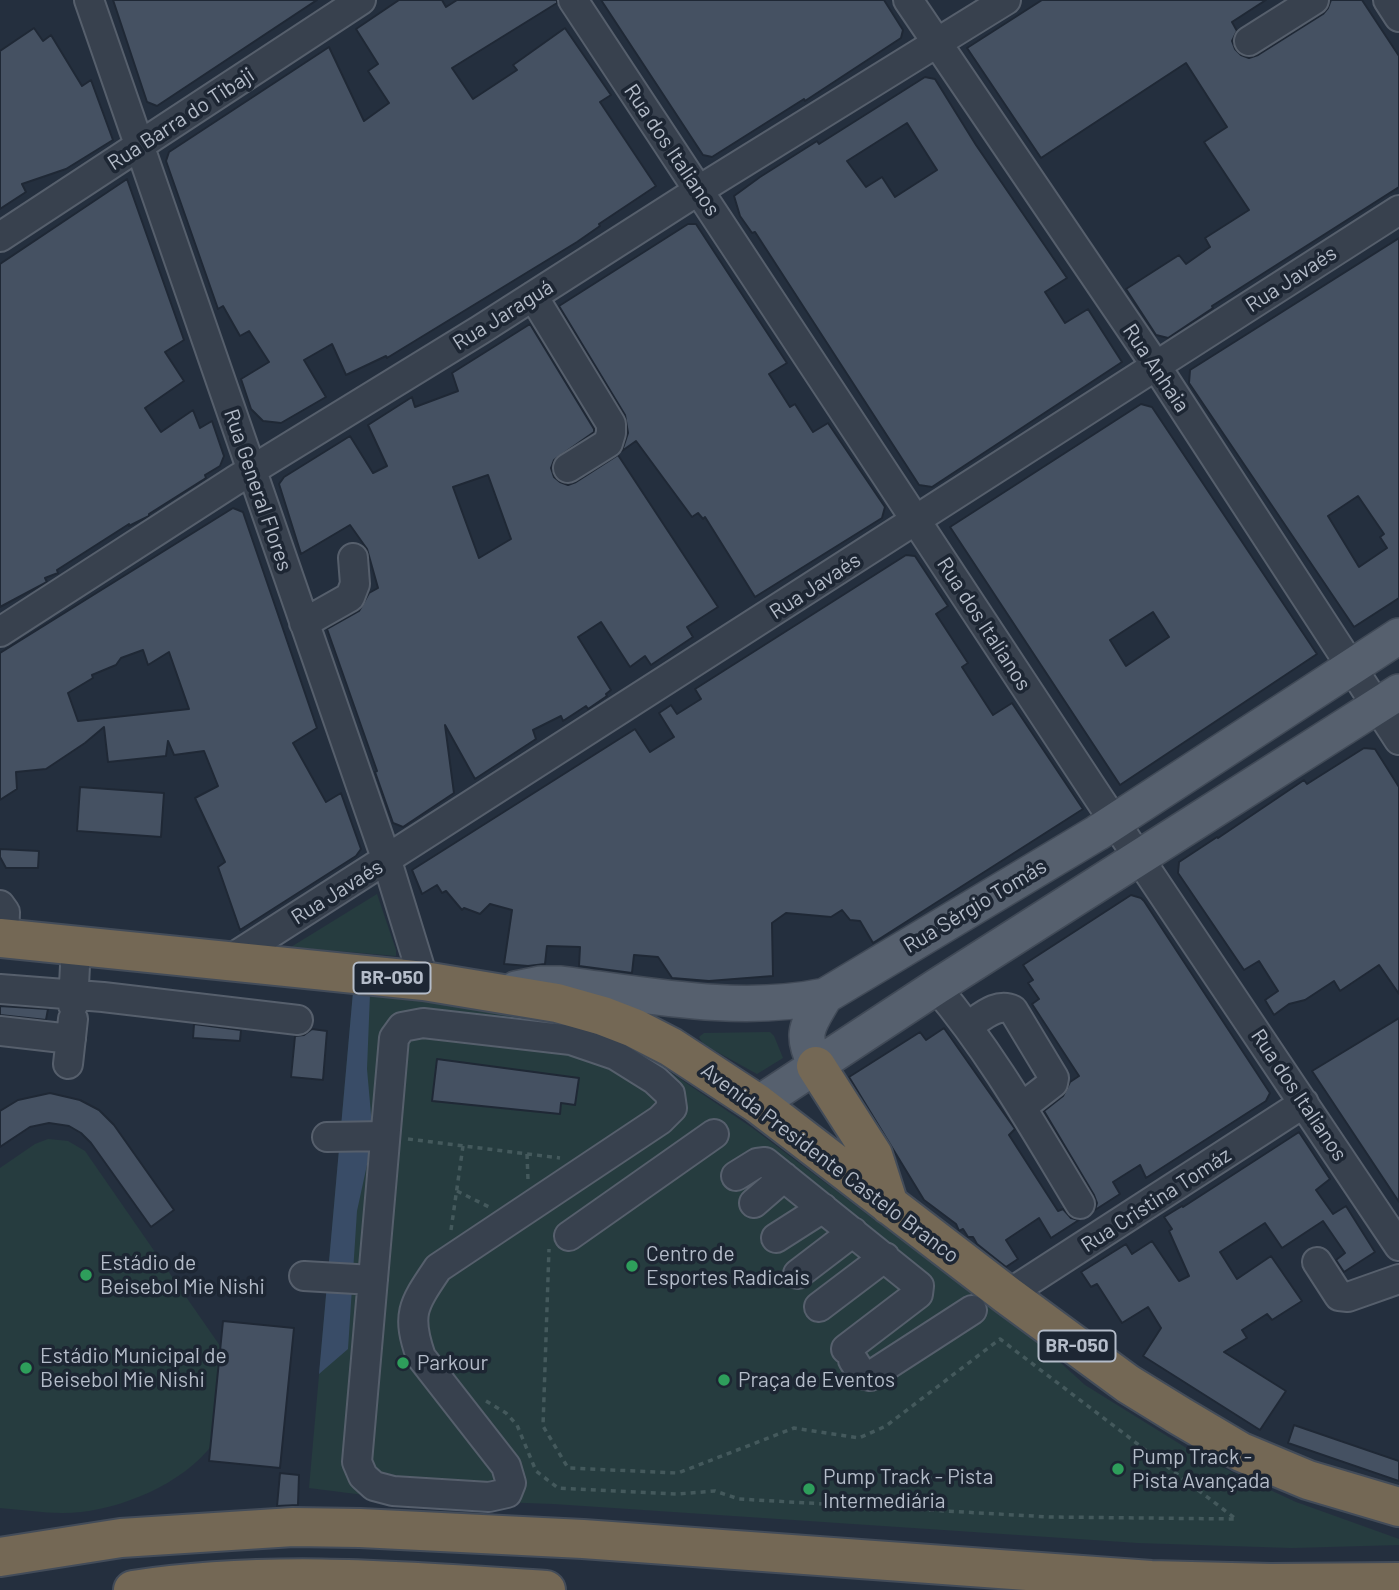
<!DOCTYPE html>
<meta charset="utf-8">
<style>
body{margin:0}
canvas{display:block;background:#242f3e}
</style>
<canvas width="1399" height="1590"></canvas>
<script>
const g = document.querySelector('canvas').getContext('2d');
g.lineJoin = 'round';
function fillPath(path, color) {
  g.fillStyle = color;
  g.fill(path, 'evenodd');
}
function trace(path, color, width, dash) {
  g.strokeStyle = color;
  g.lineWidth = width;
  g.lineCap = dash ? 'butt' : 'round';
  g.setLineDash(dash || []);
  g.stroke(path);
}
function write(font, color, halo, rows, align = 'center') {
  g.font = font + ' Barlow,sans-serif';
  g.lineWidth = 7;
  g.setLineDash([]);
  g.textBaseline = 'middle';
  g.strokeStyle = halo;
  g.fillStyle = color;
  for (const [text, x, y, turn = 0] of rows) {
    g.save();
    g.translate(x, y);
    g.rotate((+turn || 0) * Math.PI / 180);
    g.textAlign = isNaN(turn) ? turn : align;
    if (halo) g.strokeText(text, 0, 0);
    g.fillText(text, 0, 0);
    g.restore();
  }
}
const green = new Path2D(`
 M377 894 396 950V956L291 947Z
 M353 992 602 1026 751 1127 1040 1344 1085 1385 1196 1454 1242 1477 1296 1502 1399 1539V1545L1292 1548 1138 1543 554 1504 388 1498 309 1488Z
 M770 1032 774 1036 783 1058 757 1074 703 1044 699 1037 704 1033Z
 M48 1139 68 1141 85 1151 245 1382C237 1399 230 1419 219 1435 192 1479 131 1506 81 1512 54 1515 27 1510 0 1508V1168L35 1144Z`);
const water = new Path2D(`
 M353 992 370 994 367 1069 373 1137 357 1211 348 1349 319 1374Z`);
const building = new Path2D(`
 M113 0H317L157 106 147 102Z
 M399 0H442L446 7 457 0H557V3L452 68 473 99 517 70 513 65 565 28 611 95 600 102 656 186 599 224 600 226 577 242 387 358 386 356 346 375 332 344 304 360 326 397 281 423 263 421 251 409 241 379 269 362 249 331 240 336 223 306 218 309 166 161 169 152 329 47 364 121 389 103 368 71 378 64 356 29Z
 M601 0H884L903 30 901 38 805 101 804 99 712 157 703 155Z
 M1042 0H1266L1232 22 1237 31 1232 41 1235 49 1241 55 1249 58 1258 55 1323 14 1328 8 1331 0H1362L1399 56V187L1212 306 1213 308 1168 338 1156 335 1126 289 1179 255 1186 264 1210 247 1205 238 1249 210 1204 142 1227 127 1186 63 1041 158 967 48Z
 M34 28 43 41 51 35 82 86 91 80 113 140 66 169 22 184 26 192 0 209V51Z
 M925 77 935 79 976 145 1067 278 1045 292 1065 323 1088 309 1122 362 932 487 919 485 755 232 752 233 740 216 734 196 760 177 817 141 819 144ZM907 123 937 170 895 197 882 177 866 187 847 161Z
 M127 179 184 340 165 352 184 381 145 408 161 432 193 410 200 428 212 421 224 456 220 466 205 475 206 478 149 514V516L129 526V524L57 570 58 573 45 578 47 582 0 607V264Z
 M688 224H696L787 363 769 374 790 407 795 404 813 432 828 423 885 507 882 518 755 597 705 517 703 519 698 513 692 517 636 441 622 451 628 433 625 415 559 306Z
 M1399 238V598L1354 627 1189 383 1190 370ZM1358 496 1384 534 1380 537 1387 548 1359 567 1328 516Z
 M530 324 594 429V432L554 460 551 468 554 477 560 482 568 485 576 482 618 455 718 607 687 627 693 637 651 665 645 656 630 667 601 622 578 637 611 690 606 694 607 696 588 709 586 706 563 721 561 716 533 730 536 739 475 779 445 725 454 793 403 827 393 823 375 772 377 771 327 629 359 611 369 593 378 588 367 549 350 525 301 554 279 484 284 477 350 436 373 473 387 466 368 425 412 397 415 407 458 391 452 373ZM488 475 511 539 479 558 453 487Z
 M1141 404 1152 407 1317 654 1120 785 950 527ZM1153 612 1169 637 1126 666 1110 640Z
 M233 508 243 512 317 728 293 743 326 802 341 793 361 849 356 856 240 930 218 867 225 862 195 798 218 786 204 751 174 755 168 741 166 756 108 762 104 727 85 743 46 769 16 772 17 789 0 800V653ZM143 650 148 665 169 652 189 709 78 721 68 693 93 678 92 675 116 665 121 658Z
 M906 555 915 556 948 606 936 614 968 663 962 667 993 715 1012 703 1083 809 873 943 860 921 850 920 842 910 831 917 786 913 772 923 773 976 709 981 672 978 658 957 634 955 632 973 579 966 580 947 547 946 545 964 528 966 504 964 512 910 490 904 480 914 464 908 462 910 446 891 442 893 437 885 422 894 412 870 635 729 650 752 674 737 659 713 671 705 677 714 701 699 695 689Z
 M1364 748 1375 749 1399 787V994L1379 965 1340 991 1334 981 1305 1000 1289 1004 1274 1015 1265 1000 1278 991 1259 961 1244 970 1178 873 1179 862 1217 837 1218 838 1304 780 1307 784Z
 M80 787 164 793 161 837 77 831Z
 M0 849 39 851 38 868H6L0 857Z
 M1131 895 1141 898 1144 901 1270 1093 1266 1101 1146 1178 1140 1165 1113 1182 1120 1194 1095 1210 1097 1203 1094 1195 1044 1111 1063 1096 1070 1082 1079 1076 1032 1004 1039 999 1028 983 1033 980 1023 965Z
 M0 1006 48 1009 46 1020 0 1015Z
 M1399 1018V1202L1312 1071Z
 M194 1024 241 1030 240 1041 193 1038Z
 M944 1028 1015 1129 1009 1135 1058 1211 1063 1209 1071 1218 1079 1220 1051 1238 1039 1218 1006 1240 1018 1259 1006 1267 977 1244 973 1237H968L963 1229 959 1231 956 1224 924 1200 849 1077 920 1032 926 1040Z
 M312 1029 327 1031 323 1080 291 1077 295 1036 304 1035Z
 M437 1059 579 1078 575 1105 561 1103 560 1114 432 1101Z
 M50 1093 80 1100 99 1110 114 1125 174 1210 151 1227 91 1143 81 1133 69 1126 49 1123 30 1127 0 1147V1111L18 1100Z
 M1299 1132 1330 1179 1316 1190 1333 1214 1346 1206 1375 1252 1344 1272 1336 1260 1345 1253 1323 1221 1282 1248 1265 1223 1220 1252 1237 1279 1271 1256 1302 1301 1272 1320 1267 1314 1242 1330 1247 1338 1224 1352 1286 1391 1260 1430 1143 1356 1161 1328 1148 1307 1122 1323 1097 1284 1091 1287 1081 1272 1126 1244 1132 1254 1152 1241 1179 1281 1189 1276 1169 1231 1172 1229 1164 1217 1182 1206 1183 1207Z
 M223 1321 294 1328 280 1468 209 1461Z
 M1294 1425 1399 1461V1481L1288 1443Z
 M280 1473 299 1475 298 1505 277 1506Z`);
const path = new Path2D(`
 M408 1139 560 1158
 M527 1154 528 1180
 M457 1191 489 1207
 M451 1230 463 1146
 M486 1401 506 1413 517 1425 536 1471 558 1488 678 1494 715 1491 739 1499 1049 1517 1236 1519 1000 1339 886 1426 859 1438 794 1428 678 1473 568 1468 543 1426 549 1249`);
const minor = new Path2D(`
 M89 0 387 861 424 981
 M573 0 1100 800 1399 1246
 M908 0 1156 366 1399 740
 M1388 0 1399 17
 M1249 41 1314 0
 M0 237 361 0
 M533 296 611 424V433L608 443 568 468
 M304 623 350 597 355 584 353 558
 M0 632 234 481 480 330 699 190 1006 0
 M0 905 5 912 4 939
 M229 960 1399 210
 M936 987C992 1053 1035 1130 1080 1204
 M0 989 103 997 298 1020
 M73 1005 76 946
 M423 1023 571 1040 615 1055 655 1080 670 1094 672 1108 660 1120 438 1268C413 1305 406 1314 421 1357L506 1466 511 1483 507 1493 489 1497 393 1491 374 1486 363 1476 357 1462 394 1038 402 1027Z
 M968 1026C982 1017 997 1002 1013 1010L1054 1078 1053 1083 1022 1107
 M0 1031 71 1039
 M68 1064 73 1019
 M327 1137 385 1136
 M736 1176 757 1163 765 1162 919 1286 918 1294 846 1349
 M754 1203 784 1177
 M569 1236 714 1134
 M776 1238 823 1208
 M1317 1262 1339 1296 1348 1297 1399 1279
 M798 1274 853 1232
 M304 1276 373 1280
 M1007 1295 1304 1103
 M819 1307 885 1257
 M853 1360 862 1374 870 1376 972 1310`);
const major = new Path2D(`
 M516 989 541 984H561C648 995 739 1014 825 996L1097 833 1399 636
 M816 1066C799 1032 808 1026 825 996
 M758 1104 936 987 1399 692`);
const highway = new Path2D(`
 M0 938 424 981 557 1003 603 1016 634 1028 671 1047 758 1104 1007 1295 1128 1384 1180 1416 1241 1452 1308 1480 1399 1507
 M816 1066 873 1155 889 1205
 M0 1557 121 1538 293 1527 360 1528 583 1539 1151 1580 1271 1583 1399 1582
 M133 1590C270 1569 408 1581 546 1590`);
const markers = [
 [632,1266,7,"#2e9e5b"],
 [86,1275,7,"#2e9e5b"],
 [403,1363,7,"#2e9e5b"],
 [26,1368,7,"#2e9e5b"],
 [724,1380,7,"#2e9e5b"],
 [1118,1469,7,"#2e9e5b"],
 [809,1489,7,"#2e9e5b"]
];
const shields = [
 [392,978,77],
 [1077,1346,77]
];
const shieldNames = [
 ["BR-050",392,978],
 ["BR-050",1077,1346]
];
const streetNames = [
 ["Rua Barra do Tibaji",181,119,-33],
 ["Rua dos Italianos",672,150,56],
 ["Rua Javaés",1291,279,-33],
 ["Rua Jaraguá",503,315,-32],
 ["Rua Anhaia",1156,368,56],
 ["Rua General Flores",258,490,71],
 ["Rua Javaés",815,586,-33],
 ["Rua dos Italianos",984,624,57],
 ["Rua Javaés",337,892,-32],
 ["Rua Sérgio Tomás",975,906,-31],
 ["Rua dos Italianos",1299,1095,56],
 ["Avenida Presidente Castelo Branco",830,1163,37],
 ["Rua Cristina Tomáz",1156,1200,-33]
];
const poiNames = [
 ["Centro de",646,1254],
 ["Esportes Radicais",646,1278],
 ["Estádio de",100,1263],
 ["Beisebol Mie Nishi",100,1287],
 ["Estádio Municipal de",40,1356],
 ["Beisebol Mie Nishi",40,1380],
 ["Parkour",417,1363],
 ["Praça de Eventos",738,1380],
 ["Pump Track -",1132,1457],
 ["Pista Avançada",1132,1481],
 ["Pump Track - Pista",823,1477],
 ["Intermediária",823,1501]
];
fillPath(green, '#263c3f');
fillPath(water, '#394c67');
fillPath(building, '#455162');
trace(building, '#1f2835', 2);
trace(minor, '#565f6c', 32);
trace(major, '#414a57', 38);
trace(highway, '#434c59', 42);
trace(path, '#44595c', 3.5, [5, 5]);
trace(minor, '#38414e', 28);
trace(major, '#56606e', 35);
trace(highway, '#746855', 38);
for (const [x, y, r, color] of markers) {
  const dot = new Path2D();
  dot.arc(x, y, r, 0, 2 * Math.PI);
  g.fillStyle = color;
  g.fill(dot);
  trace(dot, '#1d2633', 2.5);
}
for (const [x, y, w] of shields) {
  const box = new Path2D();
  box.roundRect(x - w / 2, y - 15.5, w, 31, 5);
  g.fillStyle = '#1d2633';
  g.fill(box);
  trace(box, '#b4bcc9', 2);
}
write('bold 19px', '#b4bcc9', null, shieldNames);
write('21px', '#b4bcc9', '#1d2633', streetNames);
write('21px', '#b4bcc9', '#1d2633', poiNames, 'left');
</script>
